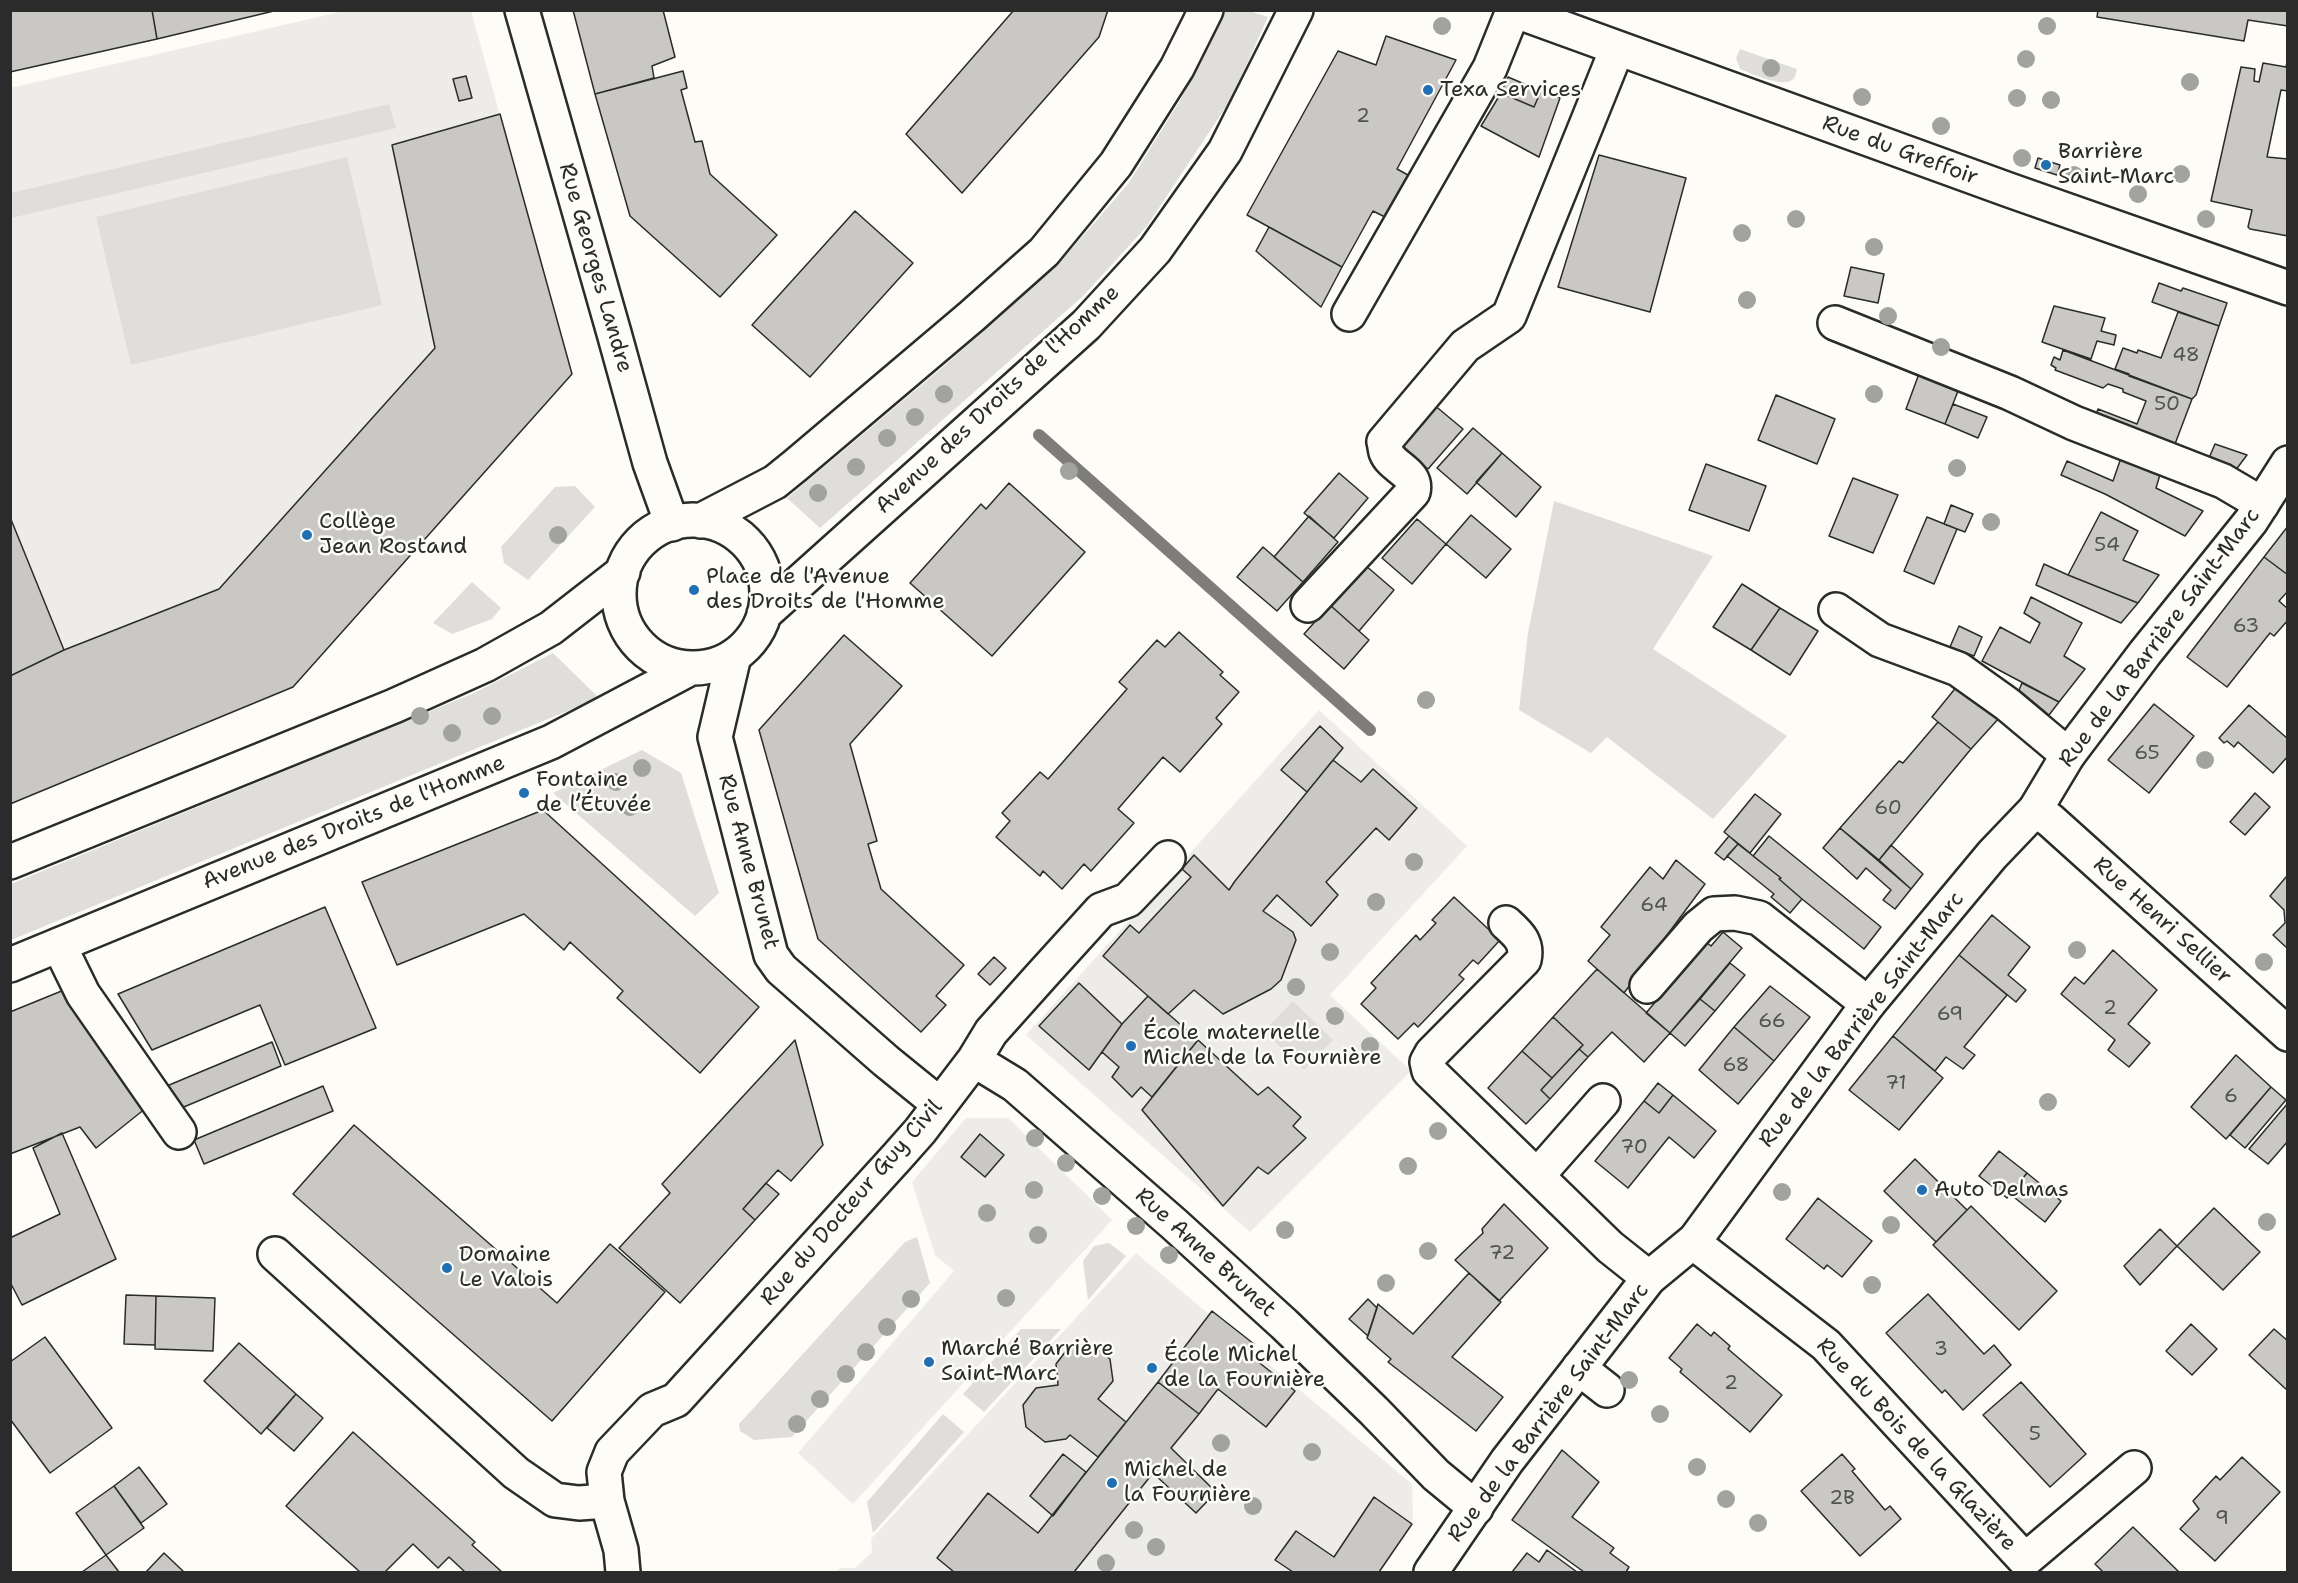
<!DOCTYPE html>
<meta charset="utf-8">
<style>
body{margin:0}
#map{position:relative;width:2298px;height:1583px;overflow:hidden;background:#fdfcf7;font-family:"Shantell Sans",sans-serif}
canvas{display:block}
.frame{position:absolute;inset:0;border:12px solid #2b2b2b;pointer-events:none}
</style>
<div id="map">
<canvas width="2298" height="1583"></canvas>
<div class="frame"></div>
</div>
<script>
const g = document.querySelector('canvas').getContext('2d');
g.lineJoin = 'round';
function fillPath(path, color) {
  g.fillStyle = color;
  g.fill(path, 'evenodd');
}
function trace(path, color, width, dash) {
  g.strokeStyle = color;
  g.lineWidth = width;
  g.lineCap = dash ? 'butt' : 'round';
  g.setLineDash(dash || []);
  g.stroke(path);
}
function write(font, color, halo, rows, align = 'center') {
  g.font = font + ' "Shantell Sans",sans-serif';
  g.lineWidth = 5;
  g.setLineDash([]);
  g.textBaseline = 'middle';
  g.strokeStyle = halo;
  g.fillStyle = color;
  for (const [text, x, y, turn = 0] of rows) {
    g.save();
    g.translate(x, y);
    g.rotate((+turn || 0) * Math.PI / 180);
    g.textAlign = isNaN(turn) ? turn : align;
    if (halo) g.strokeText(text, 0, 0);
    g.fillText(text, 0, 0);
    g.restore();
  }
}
const built = new Path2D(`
 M344 11H471L572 374 293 687 11 804 10 88Z
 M1319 710 1467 846 1330 995 1411 1071 1250 1232 1026 1035Z
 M966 1118H1008L1112 1220 853 1504 798 1453 954 1271 935 1255 912 1182Z
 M1136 1253 1412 1484 1413 1520 1377 1572H836L840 1568H855L872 1552 871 1539Z`);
const green = new Path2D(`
 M1226 11H1249L1268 17 1231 99 1147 226 1083 296 820 528 787 498 944 366 1061 261 1128 184 1181 99Z
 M1740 49 1797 69C1796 72 1796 76 1794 78 1785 90 1751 73 1740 69L1736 58Z
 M389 104 396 128 11 218V193Z
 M347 157 382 305 131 365 96 217Z
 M575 486 595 507 528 580 504 563 501 547 555 487Z
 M1554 501 1713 556 1653 649 1787 736 1713 819 1607 737 1591 753 1519 710 1528 633Z
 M472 582 501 608 492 619 452 634 433 623Z
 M553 653 599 698 11 940V884L474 693Z
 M642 750 681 773 719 893 695 916 553 793Z
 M1293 1001 1333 1040 1304 1070 1264 1031Z
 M917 1237 930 1283 792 1437 754 1440 740 1431 739 1424 905 1242Z
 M1109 1243 1126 1256 1088 1300 1083 1261 1094 1246Z
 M1021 1329H1061L984 1412 963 1394Z
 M943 1414 964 1432 873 1533 867 1502Z`);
const stream = new Path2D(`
 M1039 435 1370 730`);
const building = new Path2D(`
 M10 10H152L157 39 10 72Z
 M152 10H278L157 39Z
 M573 10H663L675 57 652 66 654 78 595 94Z
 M1014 10H1108L1099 37 962 193 906 134Z
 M2098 10H2288V26L2248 20 2244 41 2097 17Z
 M1386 36 1456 60 1397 169 1408 175 1385 217 1373 211 1342 267 1247 215 1338 51 1376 65Z
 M2288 57V91L2281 90 2267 157 2288 159V236L2250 229 2248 227 2252 210 2211 201 2241 67 2255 69 2254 81 2259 82 2263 63 2286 67Z
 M683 71 687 88 681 90 695 142 702 141 710 174 777 235 720 297 630 216 595 94Z
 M466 76 472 98 459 101 453 79Z
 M1508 77 1541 91 1534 107 1501 93Z
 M1541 91 1560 98 1539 157 1481 126 1501 93 1534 107Z
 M500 114 572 374 293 687 10 804V676L64 650 219 589 435 348 392 145Z
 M1599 155 1686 178 1650 312 1558 287Z
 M2038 158 2060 165 2057 175 2035 168Z
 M855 211 913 263 810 377 752 325Z
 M1269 227 1342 267 1321 307 1256 251Z
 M1851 267 1884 274 1878 303 1844 296Z
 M2159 283 2181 291 2183 288 2227 303 2219 326 2152 302Z
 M2054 306 2105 318 2101 331 2116 335 2114 345 2097 341 2091 359 2042 342Z
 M2178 312 2219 326 2196 395 2192 399 2129 376V374L2115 369 2123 348 2137 353 2138 350 2161 358Z
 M2063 350 2192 399 2172 452 2093 423 2098 409 2137 424 2146 401 2123 392V389L2108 384 2103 388 2055 370 2056 368 2051 365 2054 357 2060 360Z
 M1920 371 1960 386 1945 424 1906 409Z
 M1776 395 1835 419 1817 464 1758 440Z
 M1433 404 1463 429 1428 469 1398 444Z
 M1953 404 1987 417 1978 438 1945 424Z
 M1473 428 1502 453 1467 494 1437 468Z
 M2215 444 2247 455 2232 475 2206 465Z
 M2123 452 2162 468 2156 488 2203 511 2185 536 2105 494 2061 475 2067 461 2113 481Z
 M1502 453 1541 487 1516 517 1476 482Z
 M1706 464 1766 486 1749 531 1689 510Z
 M1339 473 1368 498 1334 538 1304 513Z
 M1853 478 1898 495 1873 553 1829 536Z
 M1009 483 1085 552 992 656 910 583 981 504 986 509Z
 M1951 505 1973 514 1965 532 1944 524Z
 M2101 512 2138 531 2123 560 2159 575 2138 603 2068 575Z
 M1471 515 1511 549 1486 578 1446 544Z
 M1309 516 1338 542 1303 582 1274 557Z
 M10 517 64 650 10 676Z
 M1927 517 1957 529 1934 584 1904 571Z
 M1417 519 1446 544 1412 584 1382 558Z
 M2288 526V575L2264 557Z
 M1263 547 1303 582 1277 611 1237 577Z
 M2264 557 2288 575V591L2279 601 2288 609V620L2274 636 2270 633 2227 687 2187 657Z
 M2044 564 2068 575 2138 603 2121 623 2036 585Z
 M1365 565 1394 590 1359 631 1330 605Z
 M1742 584 1780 608 1751 650 1713 627Z
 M2031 597 2082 623 2064 656 2085 669 2059 702 1982 661 2000 627 2030 643 2040 623 2024 613Z
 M1330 605 1369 640 1344 669 1304 634Z
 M1780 608 1818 631 1790 675 1751 650Z
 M1959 626 1982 637 1974 656 1950 647Z
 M1179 632 1223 672 1220 675 1239 692 1216 718 1222 724 1180 772 1163 757 1118 809 1134 823 1091 871 1084 864 1062 889 1043 871 1040 876 996 837 1010 821 1002 813 1040 772 1048 779 1127 689 1119 682 1157 640 1165 647Z
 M844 635 902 686 850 744 877 841 868 844 881 889 964 965 936 996 946 1005 921 1032 818 939 759 730Z
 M2022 683 2059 702 2049 715 2019 690Z
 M1958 685 2000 717 1971 749 1932 717Z
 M2154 704 2194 736 2149 793 2108 760Z
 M2249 705 2288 739V756L2273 773 2238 742 2234 747 2227 741 2224 743 2219 738Z
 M1938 722 1971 749 1879 860 1840 828 1899 761 1903 763Z
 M1320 726 1343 748 1307 792 1281 770Z
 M1333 760 1361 782 1373 769 1417 808 1389 840 1376 828 1326 882 1338 895 1311 926 1277 895 1263 911 1293 932 1296 940 1281 980 1271 989 1223 1014 1194 990 1168 1014 1103 956 1130 925 1139 933 1191 877 1182 869 1194 855 1229 890 1235 881Z
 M2255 793 2270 807 2245 835 2230 822Z
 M1755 794 1781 814 1750 853 1724 832Z
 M543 810 759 1007 700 1073 617 998 623 991 570 942 564 950 524 914 397 965 362 882Z
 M1840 828 1911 889 1895 909 1883 900 1891 890 1866 868 1857 879 1823 848Z
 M1729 836 1738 844 1724 860 1715 853Z
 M1769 836 1881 927 1864 949 1802 899 1779 879 1781 878 1753 856Z
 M1738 844 1781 878 1779 879 1802 899 1790 913 1771 897 1774 894 1727 856Z
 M1891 845 1923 874 1911 889 1879 860Z
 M1676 860 1705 884 1624 993 1588 961 1610 935 1601 927 1650 867 1663 879Z
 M2286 877 2288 879V949L2273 935 2285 923 2284 910 2270 896Z
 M1454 897 1500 940 1478 964 1473 960 1459 975 1464 979 1418 1027 1414 1023 1398 1039 1361 1004 1376 988 1371 983 1416 935 1420 940 1436 923 1432 920Z
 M325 907 376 1028 285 1065 260 1005 152 1050 118 994Z
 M1992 915 2030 947 2008 975 2026 990 2016 1002 1959 955Z
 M1723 932 1742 948 1670 1033 1646 1013 1706 942 1711 946Z
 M2113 950 2157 990 2128 1024 2150 1043 2129 1067 2108 1050 2115 1040 2061 994 2075 977 2084 984Z
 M1959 955 2007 995 1964 1047 1975 1055 1963 1069 1946 1057 1935 1071 1893 1036Z
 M994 957 1006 968 990 985 978 974Z
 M1730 963 1745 975 1715 1011 1700 999Z
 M1597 969 1670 1033 1644 1062 1612 1032 1588 1057 1579 1049 1583 1045 1553 1017Z
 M1079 983 1122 1024 1089 1070 1039 1026Z
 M1770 986 1810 1017 1774 1061 1734 1027Z
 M64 990 151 1104 96 1148 80 1127 10 1154V1012Z
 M1148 996 1198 1040 1152 1097 1141 1087 1132 1097 1112 1077 1119 1067 1102 1052 1122 1024Z
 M1700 999 1715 1011 1685 1046 1670 1033Z
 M1553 1017 1583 1045 1552 1078 1522 1051Z
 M1734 1027 1774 1061 1738 1104 1699 1070Z
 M1893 1036 1943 1078 1899 1130 1849 1090Z
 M795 1040 823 1145 791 1181 778 1170 743 1209 755 1220 680 1303 619 1248 670 1193 662 1184Z
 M1198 1040 1258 1095 1268 1087 1301 1117 1293 1126 1306 1138 1268 1174 1258 1167 1223 1206 1142 1110Z
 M272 1042 281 1066 172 1112 162 1088Z
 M1579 1049 1588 1057 1550 1099 1541 1090Z
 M1522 1051 1552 1078 1541 1090 1550 1099 1526 1124 1488 1088Z
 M2236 1055 2271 1087 2226 1139 2191 1107Z
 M1658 1083 1673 1095 1659 1113 1644 1101Z
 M323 1086 333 1111 204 1164 194 1140Z
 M2271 1087 2286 1100 2245 1148 2230 1135Z
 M1673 1095 1716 1131 1694 1158 1669 1137 1628 1188 1595 1161 1644 1101 1659 1113Z
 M2288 1103V1141L2268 1164 2249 1149Z
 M354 1125 557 1303 610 1244 665 1292 552 1421 293 1194Z
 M62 1133 116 1259 22 1305 10 1282V1238L60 1214 33 1148Z
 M980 1134 1004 1155 985 1177 961 1157Z
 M1999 1151 2027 1173 2007 1198 1979 1176Z
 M1915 1159 1967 1210 1936 1242 1884 1191Z
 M2027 1173 2061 1201 2045 1222 2010 1194Z
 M766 1183 779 1194 755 1220 743 1209Z
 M1818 1198 1872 1241 1842 1277 1827 1265 1824 1269 1786 1239Z
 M1504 1204 1548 1248 1499 1301 1455 1260 1483 1233 1482 1229Z
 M1971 1206 2057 1291 2019 1330 1933 1245Z
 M2214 1208 2260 1252 2223 1290 2177 1246Z
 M2160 1229 2177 1246 2140 1285 2124 1266Z
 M1469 1273 1501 1302 1452 1357 1503 1397 1476 1431 1388 1362 1391 1359 1367 1338 1378 1304 1413 1334Z
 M1928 1294 1984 1354 1994 1345 2011 1365 1963 1410 1945 1390 1942 1393 1886 1333Z
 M126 1295 156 1296 155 1345 124 1344Z
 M156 1296 215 1298 213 1351 155 1349Z
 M1368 1299 1377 1308 1368 1336 1349 1319Z
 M1212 1311 1254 1344 1247 1353 1295 1391 1266 1427 1218 1389 1199 1414 1158 1382Z
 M1697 1324 1711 1336 1714 1332 1730 1346 1728 1349 1782 1395 1750 1432 1680 1372 1682 1369 1669 1358Z
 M2191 1324 2217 1349 2192 1375 2166 1351Z
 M2274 1329 2288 1341V1391L2249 1355Z
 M45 1337 112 1428 50 1473 10 1419V1362Z
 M239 1343 296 1394 261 1434 204 1381Z
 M1091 1344 1110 1359 1113 1381 1098 1399 1126 1422 1098 1457 1070 1435 1066 1439 1045 1442 1026 1427 1023 1405 1036 1388 1058 1385 1056 1364 1069 1347Z
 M1158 1382 1199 1414 1171 1448 1216 1492 1196 1513 1153 1473 1074 1572H954L937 1558 988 1493 1038 1533Z
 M2021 1382 2086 1454 2050 1487 1983 1415Z
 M296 1394 323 1418 294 1451 267 1428Z
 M353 1432 475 1542 472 1545 502 1572H360L286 1506Z
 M1562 1450 1599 1482 1572 1517 1614 1548 1610 1553 1629 1567 1626 1572H1584L1512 1520Z
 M1063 1454 1086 1472 1053 1516 1030 1496Z
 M1842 1454 1855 1469 1852 1471 1885 1510 1890 1506 1901 1519 1860 1556 1801 1491Z
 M2242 1457 2280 1492 2215 1561 2180 1529 2199 1509 2193 1501 2216 1476 2220 1480Z
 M139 1467 167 1504 141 1523 114 1486Z
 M114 1486 144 1528 106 1555 76 1513Z
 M1374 1497 1412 1524 1379 1572H1293L1275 1560 1296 1531 1334 1557Z
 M2133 1527 2179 1572H2103L2095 1564Z
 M413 1544 438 1568 449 1557 465 1572H385Z
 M1547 1550 1577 1572H1512L1527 1553 1539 1562Z
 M164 1553 184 1572H146Z
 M106 1555 119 1572H82Z`);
const minor = new Path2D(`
 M522 10 614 333 650 463 672 524
 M1513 10 2009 190 2288 288
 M1349 314 1490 68 1513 11
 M1835 323 2010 393 2074 423 2223 481 2262 504
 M1308 605 1413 492C1418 472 1392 468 1386 452 1385 449 1385 445 1384 442L1465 346 1509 316 1617 49
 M1836 610 1880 640 1958 669 2007 704 2068 755
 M734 656 715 737 771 955 781 969 886 1061 939 1104
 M2035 810 2050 820 2288 1034
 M1506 923C1518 934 1528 942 1524 960L1432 1053 1427 1062 1429 1071 1610 1247 1649 1278
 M59 945 83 994 179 1132
 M1647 986 1698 927 1714 914 1735 913 1759 918 1868 1004
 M974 1060 1015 1085 1174 1224 1284 1324 1374 1411 1436 1475 1476 1508
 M1537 1176 1603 1101
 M1695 1240 1703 1250 1826 1345 2025 1560 2134 1468
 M275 1254 516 1473 555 1500 579 1503 607 1501
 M1579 1368 1607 1390
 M623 1572 621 1550 607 1501 604 1472 612 1452 652 1410 676 1400 897 1157 920 1131 974 1060 991 1032 1042 975 1101 910 1128 900 1168 858`);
const major = new Path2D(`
 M619 594a74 74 0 1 1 148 0a74 74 0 1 1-148 0Z
 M700 521 775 482 796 465 972 316 1044 252 1116 164 1177 68 1206 10
 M764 614 1086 325 1155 250 1225 151 1296 10
 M10 862 394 706 485 665 551 628 623 572
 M10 965 551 742 691 668
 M1431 1572 1507 1461 1649 1278 1695 1240 1868 1004 1992 855 2035 810 2068 755 2145 653 2251 521 2288 463`);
const trees = [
 [1442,26],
 [2047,26],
 [2026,59],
 [1771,68],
 [2190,82],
 [1862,97],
 [2017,98],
 [2051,100],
 [1941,126],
 [2022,158],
 [2181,174],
 [2074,175],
 [2138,194],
 [1796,219],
 [2206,219],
 [1742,233],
 [1874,247],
 [1747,300],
 [1888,316],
 [1941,347],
 [944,394],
 [1874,394],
 [915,417],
 [887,438],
 [856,467],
 [1957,468],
 [1069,471],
 [818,493],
 [1991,522],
 [558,535],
 [1426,700],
 [420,716],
 [492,716],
 [452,733],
 [2205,760],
 [642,768],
 [616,782],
 [630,807],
 [1414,862],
 [1376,902],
 [2077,950],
 [1330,952],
 [2264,962],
 [1296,987],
 [1335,1016],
 [1370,1046],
 [2048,1102],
 [1438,1131],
 [1035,1138],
 [1066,1163],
 [1408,1166],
 [1034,1190],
 [1782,1192],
 [1102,1196],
 [987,1213],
 [2267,1222],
 [1891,1225],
 [1136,1226],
 [1285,1230],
 [1038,1235],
 [1428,1251],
 [1169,1255],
 [1386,1283],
 [1872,1285],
 [1006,1298],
 [911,1299],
 [887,1327],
 [866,1352],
 [846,1374],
 [1629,1380],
 [820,1399],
 [1660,1414],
 [797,1424],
 [1221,1443],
 [1312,1452],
 [1697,1467],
 [1726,1499],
 [1253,1506],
 [1758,1523],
 [1134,1530],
 [1156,1547],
 [1106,1563]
];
const markers = [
 [1428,90,6,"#1f6fb2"],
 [2046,165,6,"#1f6fb2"],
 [307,535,6,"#1f6fb2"],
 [694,590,6,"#1f6fb2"],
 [524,793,6,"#1f6fb2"],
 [1131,1046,6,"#1f6fb2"],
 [1922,1190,6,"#1f6fb2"],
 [447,1268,6,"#1f6fb2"],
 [929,1362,6,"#1f6fb2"],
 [1152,1368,6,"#1f6fb2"],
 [1112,1483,6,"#1f6fb2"]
];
const numberNames = [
 ["2",1363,117],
 ["48",2186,356],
 ["50",2167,405],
 ["54",2107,546],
 ["63",2246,627],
 ["65",2147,754],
 ["60",1888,809],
 ["64",1654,906],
 ["2",2110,1009],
 ["69",1950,1015],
 ["66",1772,1022],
 ["68",1736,1066],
 ["71",1896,1084],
 ["6",2231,1097],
 ["70",1634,1148],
 ["72",1502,1254],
 ["3",1941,1350],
 ["2",1731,1384],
 ["5",2035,1435],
 ["2B",1842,1499],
 ["9",2222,1519]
];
const poiNames = [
 ["Texa Services",1440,90],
 ["Barrière",2058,152],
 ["Saint-Marc",2058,177],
 ["Collège",319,522],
 ["Jean Rostand",319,547],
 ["Place de l'Avenue",706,577],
 ["des Droits de l'Homme",706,602],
 ["Fontaine",536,780],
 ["de l’Étuvée",536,805],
 ["École maternelle",1143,1033],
 ["Michel de la Fournière",1143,1058],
 ["Auto Delmas",1934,1190],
 ["Domaine",459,1255],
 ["Le Valois",459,1280],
 ["Marché Barrière",941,1349],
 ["Saint-Marc",941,1374],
 ["École Michel",1164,1355],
 ["de la Fournière",1164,1380],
 ["Michel de",1124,1470],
 ["la Fournière",1124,1495]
];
const streetNames = [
 ["Rue du Greffoir",1900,151,20],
 ["Rue Georges Landre",595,268,74],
 ["Avenue des Droits de l'Homme",998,400,-43],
 ["Rue de la Barrière Saint-Marc",2160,638,-53],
 ["Avenue des Droits de l'Homme",354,823,-22],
 ["Rue Anne Brunet",748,862,75],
 ["Rue Henri Sellier",2162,921,42],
 ["Rue de la Barrière Saint-Marc",1862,1020,-52],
 ["Rue du Docteur Guy Civil",852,1203,-49],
 ["Rue Anne Brunet",1205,1253,42],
 ["Rue de la Barrière Saint-Marc",1549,1413,-53],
 ["Rue du Bois de la Glazière",1916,1445,47]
];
fillPath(built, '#edece8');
fillPath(green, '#dfdeda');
trace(stream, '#7e7d7b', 12);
fillPath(building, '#c9c8c4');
trace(building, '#2b2b2b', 1.5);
trace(minor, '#2b2b2b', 38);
trace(major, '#2b2b2b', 38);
trace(minor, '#fdfcf7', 33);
trace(major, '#fdfcf7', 33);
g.fillStyle = '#a2a29f';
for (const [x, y] of trees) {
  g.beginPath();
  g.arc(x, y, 9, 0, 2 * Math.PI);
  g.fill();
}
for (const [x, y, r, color] of markers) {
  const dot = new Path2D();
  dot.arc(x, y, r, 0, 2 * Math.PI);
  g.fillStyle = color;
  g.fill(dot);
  trace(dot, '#fdfcf7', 2);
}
write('20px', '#525251', null, numberNames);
write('22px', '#2b2b2b', '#fdfcf7', poiNames, 'left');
write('22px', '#2b2b2b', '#fdfcf7', streetNames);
</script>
